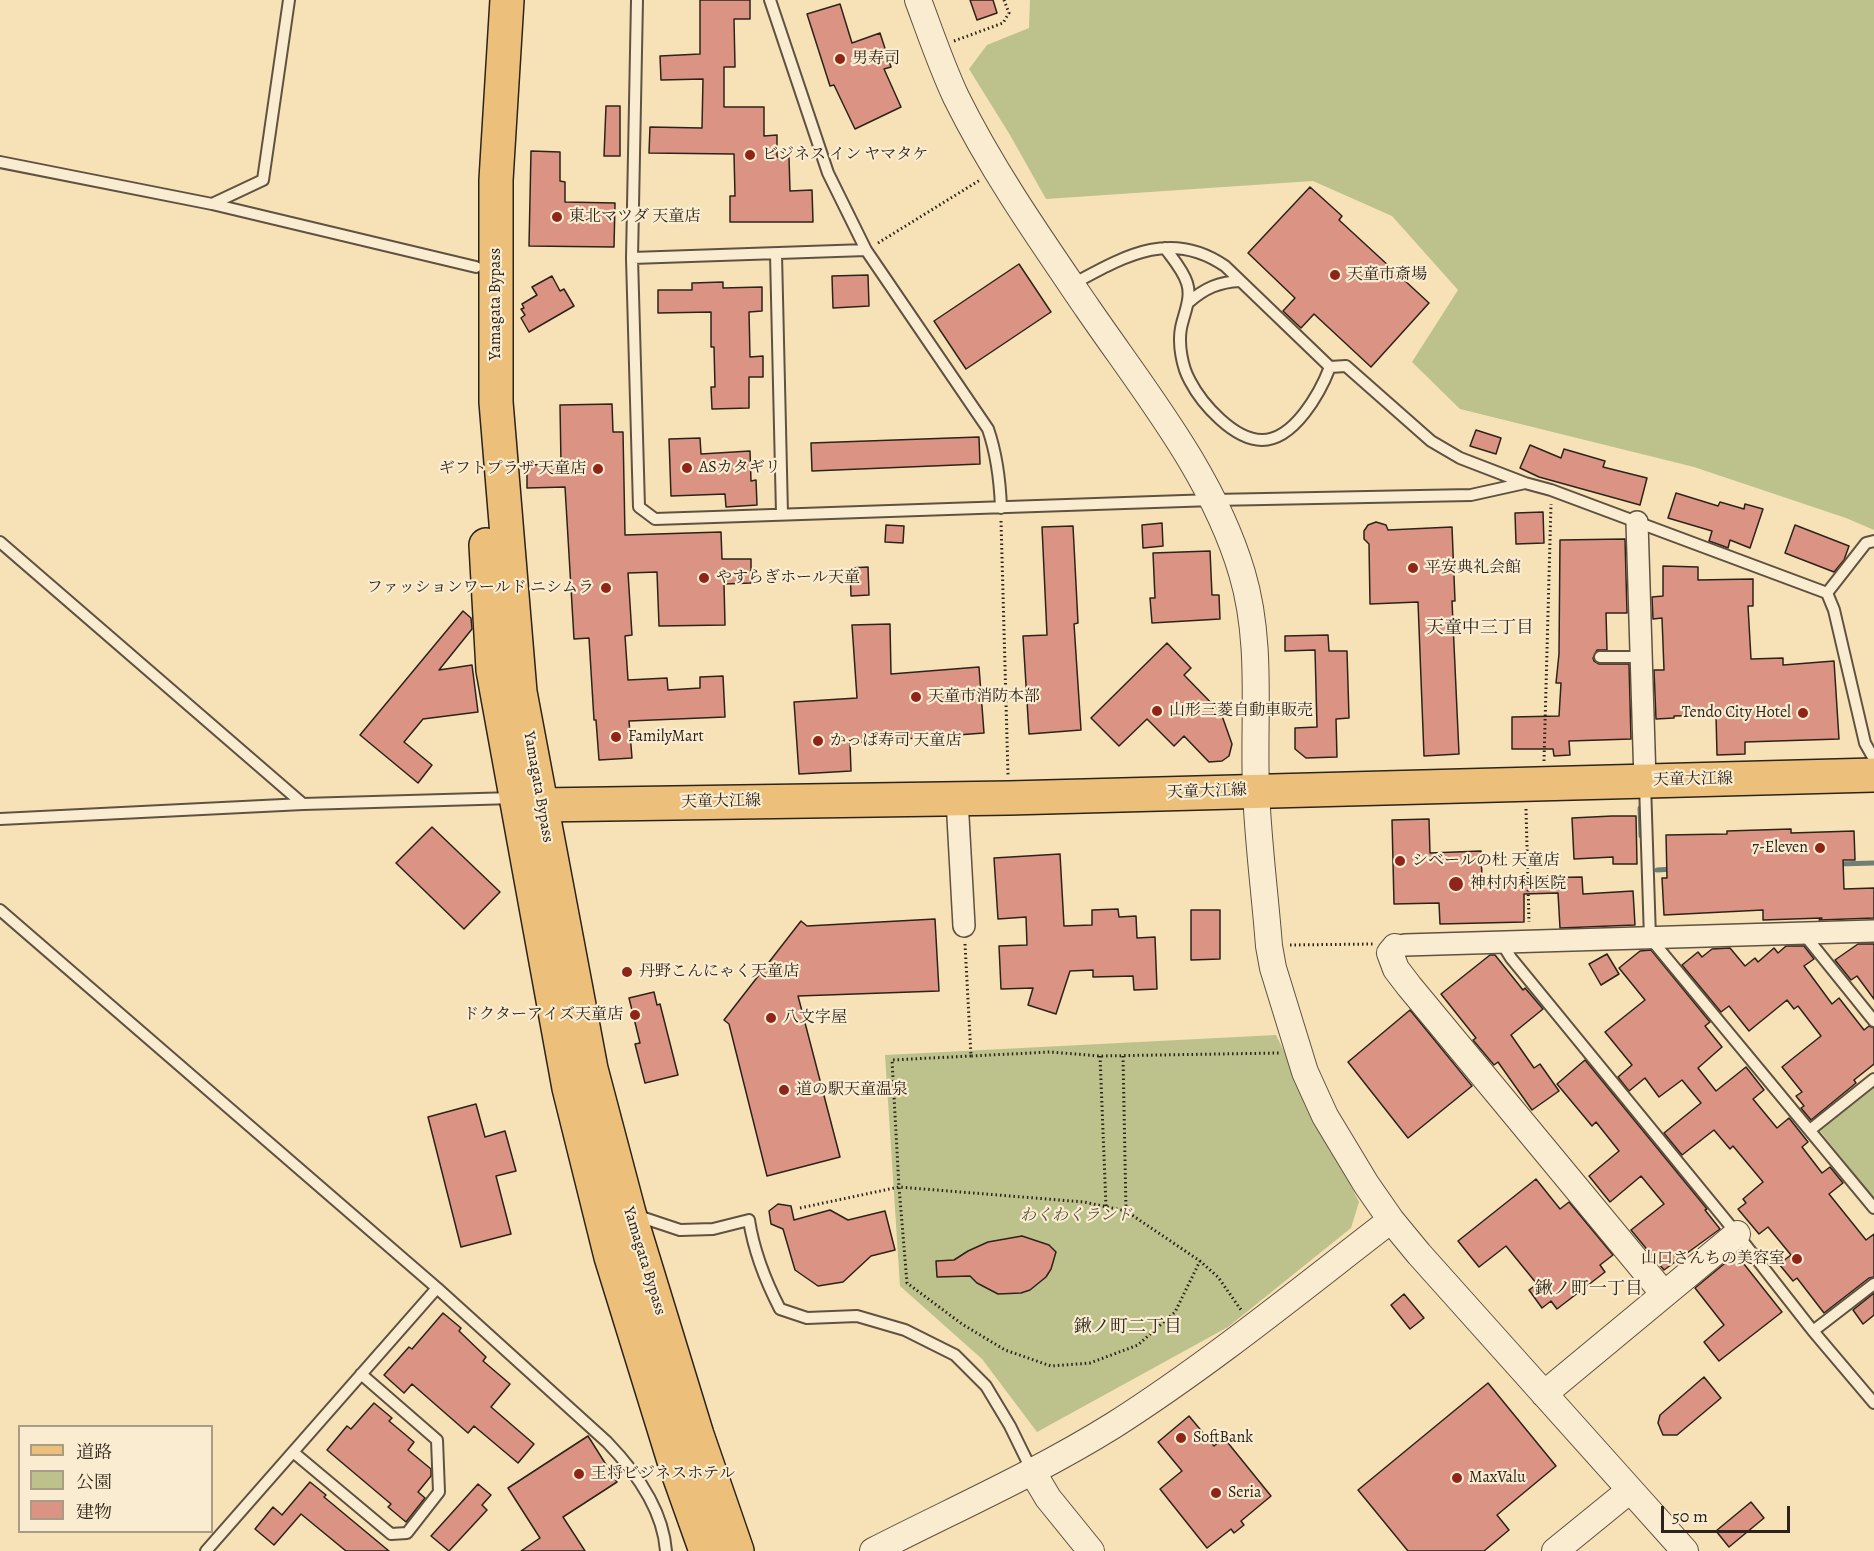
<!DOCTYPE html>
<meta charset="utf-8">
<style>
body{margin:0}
#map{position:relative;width:1874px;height:1551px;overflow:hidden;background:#f7e1b6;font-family:Alegreya,"Noto Serif JP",serif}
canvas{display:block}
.legend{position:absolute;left:18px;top:1425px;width:195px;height:108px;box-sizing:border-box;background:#faecd0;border:2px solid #a89c87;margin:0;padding:8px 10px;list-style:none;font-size:18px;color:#2c231a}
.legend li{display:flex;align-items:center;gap:12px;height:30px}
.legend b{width:30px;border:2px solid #a89c87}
.scale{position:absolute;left:1661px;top:1506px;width:129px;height:27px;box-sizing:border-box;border:3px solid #2c231a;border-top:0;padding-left:8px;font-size:18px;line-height:21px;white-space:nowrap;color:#2c231a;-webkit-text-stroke:4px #faecd0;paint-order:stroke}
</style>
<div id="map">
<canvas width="1874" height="1551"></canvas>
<ul class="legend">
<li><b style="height:8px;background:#ecc07b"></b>道路</li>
<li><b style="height:16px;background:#bdc28d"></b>公園</li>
<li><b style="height:16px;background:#db9484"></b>建物</li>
</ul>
<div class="scale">50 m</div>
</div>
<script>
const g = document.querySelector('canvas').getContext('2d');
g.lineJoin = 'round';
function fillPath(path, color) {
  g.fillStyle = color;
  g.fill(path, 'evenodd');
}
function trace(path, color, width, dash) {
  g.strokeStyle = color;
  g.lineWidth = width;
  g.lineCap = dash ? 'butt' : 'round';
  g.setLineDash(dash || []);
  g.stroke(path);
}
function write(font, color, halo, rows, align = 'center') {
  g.font = font + ' Alegreya,"Noto Serif JP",serif';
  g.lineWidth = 4.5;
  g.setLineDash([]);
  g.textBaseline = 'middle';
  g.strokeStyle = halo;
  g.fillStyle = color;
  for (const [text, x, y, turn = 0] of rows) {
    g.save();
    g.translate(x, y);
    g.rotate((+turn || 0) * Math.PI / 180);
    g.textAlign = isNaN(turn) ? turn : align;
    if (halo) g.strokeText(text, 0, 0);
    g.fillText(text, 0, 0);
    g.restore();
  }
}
const green = new Path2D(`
 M1030 0H1874V530L1846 518 1694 467 1460 409 1412 362 1458 290 1392 216 1313 181 1046 199 1010 135 969 69 987 45 1029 28Z
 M1276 1035 1359 1202 1351 1228 1228 1327 1037 1432 982 1359 900 1286 885 1055Z
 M1874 1088V1198L1820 1131Z`);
const stream = new Path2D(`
 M1640 808 1641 836
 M1838 864 1874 863
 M1657 870 1673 869`);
const building = new Path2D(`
 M700 0H750V19H734L735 67H724V107H764V136L777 135V157H789L790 191 812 190 813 222H730V196H735L734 154 649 153 650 127 702 128 703 79 661 80 660 56 700 54Z
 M970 0H993L997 13 977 20Z
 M840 4 852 43 880 33 891 67 884 69 901 107 855 129 834 85 830 86 807 14Z
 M606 106H620V156H604Z
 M531 151 560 152V181L565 182V202L615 203 614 247 529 246Z
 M1310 187 1342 216 1339 220 1429 303 1371 367 1314 314 1301 328 1283 311 1295 298 1248 253Z
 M1019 264 1051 312 966 369 934 321Z
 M868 275 869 306 833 308 832 276Z
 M552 276 560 291 564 289 574 306 529 332 521 318 525 315 521 309 524 308 522 304 537 295 532 287Z
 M723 282V288L762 287V311L749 312 750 357 763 356V377H749V408L712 409 711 387H715L714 347H711V312L658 313V290H692V283Z
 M612 404 613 432H623L625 535 721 532 722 559H751V583L724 584 725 625 659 626 657 572 628 573 632 635 625 636 628 680 667 678 668 690 700 688V677L723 676 725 717 629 721 632 758 599 760 596 720H594L589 638 574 639 565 487 527 488V465L561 464 560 405Z
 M1476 430 1501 438 1496 454 1470 446Z
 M979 437 980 464 812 471 811 443Z
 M700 438 701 454 750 451 751 481 756 480 757 505 726 507 725 494 671 496 669 439Z
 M1530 445 1561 458 1564 449 1605 461 1603 467 1647 478 1640 505 1539 477 1520 468Z
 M1676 493 1718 506 1720 502 1744 509 1745 504 1763 509 1750 548 1730 540 1728 548 1723 546 1709 541 1712 531 1668 518Z
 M1543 512 1544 543 1516 544 1515 513Z
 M1376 522 1386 525 1388 530 1452 527 1455 601H1452L1459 754 1424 756 1418 602 1370 604 1369 544 1364 539V531L1368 525Z
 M1162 523 1163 546 1143 548 1142 525Z
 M886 525 904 526 903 543 885 542Z
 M1795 525 1849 546 1844 560 1834 572 1785 553Z
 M1073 526 1078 623 1074 624 1081 730 1029 734 1023 636 1047 635 1042 527Z
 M1625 539 1627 613H1606L1607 650H1597L1593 658 1594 661 1599 664H1629L1631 739 1569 741 1570 755 1554 756 1553 749H1512V717L1559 716 1561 683H1556L1559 654 1560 540Z
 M1210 551 1212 595H1219L1220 619 1152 623 1150 598H1155L1153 553Z
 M1663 566 1698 567V580L1753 579V606H1748L1751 659 1783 658V665L1834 661 1839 739 1745 742V754L1717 755 1716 715 1674 716V718L1656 719 1654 670H1664L1662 618 1653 619 1652 597 1663 596Z
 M868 567 869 595 851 596 850 568Z
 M463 611 471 618 472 629 439 670 472 665 478 712 423 719 404 742 432 765 418 783 360 735Z
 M890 624 891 674 979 667 984 733 850 743 851 771 799 774 794 702 857 698 852 625Z
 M1328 635 1329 651H1347L1349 718 1336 719 1337 757 1306 758 1295 749V728L1317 727 1315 650 1285 651V636Z
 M1167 643 1191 668 1184 675 1221 713 1232 744 1229 756 1222 761 1209 762 1184 736 1174 746 1147 719 1119 746 1091 718Z
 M1612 816H1636L1637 864H1613V857L1574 859 1572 818Z
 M1429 819 1430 853 1481 851 1482 879 1582 877 1583 894 1633 891 1635 925 1560 928 1558 893 1524 894V922L1440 924 1439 903 1394 904 1392 820Z
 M432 827 500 892 464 929 396 863Z
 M1791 829V833L1854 831 1855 860H1843L1844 889 1874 888V918L1819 920 1822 918 1763 920V910L1664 915 1662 878H1667L1666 835 1727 834V831Z
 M1060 854 1064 926 1092 925V910L1118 909 1119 917 1136 916 1137 938 1155 937 1157 989 1134 990 1133 976 1093 977V970L1070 971 1056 1014 1028 1005 1033 988 1001 989 999 946 1027 945 1026 917 998 919 994 858Z
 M1191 910H1220V959L1191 960Z
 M935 919 939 991 798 996 840 1157 767 1176 729 1024 724 1020 801 921 807 926Z
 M1858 944H1874V999L1857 976 1851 980 1835 960Z
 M1786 946H1804L1814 959 1804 966 1832 1004 1839 998 1864 1030 1869 1026 1874 1028V1064L1854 1080 1856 1083 1811 1120 1801 1108 1804 1106 1796 1096 1802 1092 1782 1067 1821 1036 1798 1006 1794 1009 1787 1000 1749 1031 1729 1006 1721 1012 1682 965 1698 952 1702 957 1712 949 1730 948 1745 966 1755 958 1758 962 1774 948 1778 953Z
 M1651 950 1710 1022 1705 1026 1722 1047 1698 1068 1716 1091 1746 1067 1764 1090 1753 1099 1777 1128 1789 1118 1808 1142 1802 1147 1822 1173 1830 1167 1843 1183 1829 1194 1866 1240 1874 1234V1277L1869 1278 1824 1313 1797 1278 1793 1281 1779 1264 1791 1255 1768 1227 1759 1234 1738 1209 1746 1203 1743 1199 1763 1182 1733 1146 1730 1149 1714 1130 1682 1155 1664 1133 1701 1103 1682 1080 1659 1097 1645 1078 1629 1091 1618 1077 1632 1065 1605 1032 1645 1000 1619 968 1640 951Z
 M1607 954 1619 974 1601 985 1589 964Z
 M1490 955H1495L1523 990 1525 988 1543 1009 1511 1035 1534 1068 1540 1064 1559 1091 1532 1110 1498 1062 1494 1065 1473 1040 1476 1038 1441 994Z
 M654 992 657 1005 660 1004 678 1075 645 1083 635 1044 640 1043 629 998Z
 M1410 1010 1472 1086 1408 1138 1348 1062Z
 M1585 1060 1707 1209 1705 1210 1720 1229 1664 1270 1631 1230 1664 1204 1641 1176 1610 1202 1589 1176 1619 1151 1596 1122 1592 1126 1557 1084Z
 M476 1104 485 1137 505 1131 516 1171 496 1176 511 1234 461 1247 428 1117Z
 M1536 1179 1560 1209 1569 1202 1613 1255 1600 1265 1605 1272 1557 1309 1551 1301 1542 1308 1529 1290 1537 1284 1506 1246 1479 1267 1458 1241Z
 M778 1204 791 1206 794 1220 830 1210 848 1220 885 1211 895 1250 871 1256 843 1282 818 1286 795 1270 783 1229 771 1224 769 1211Z
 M1022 1236 1049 1245 1056 1252 1051 1269 1046 1277 1030 1290 1021 1293 998 1294 977 1283 970 1276 937 1277 936 1261 954 1260 968 1251 988 1242Z
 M1736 1254 1782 1312 1719 1361 1704 1342 1724 1325 1695 1288Z
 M1874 1293V1315L1863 1324 1853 1310Z
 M1404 1294 1424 1318 1410 1329 1391 1305Z
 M443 1313 461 1328 459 1331 486 1357 483 1361 510 1384 491 1407 534 1444 518 1463 474 1426 468 1433 412 1384 404 1393 384 1375 409 1347 412 1349Z
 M1704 1377 1721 1398 1677 1435H1663L1658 1423 1660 1415Z
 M1488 1383 1556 1466 1497 1515 1509 1530 1484 1551H1408L1358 1490Z
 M374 1403 392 1418 389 1421 414 1442 408 1450 431 1469V1476L418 1492 425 1498 406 1522 388 1507 391 1504 327 1450 347 1426 351 1429Z
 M1189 1416 1214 1446 1224 1438 1271 1496 1241 1521 1244 1525 1234 1533 1231 1529 1207 1548 1160 1489 1182 1471 1158 1442Z
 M588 1436 617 1482 563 1517 585 1551H521L540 1538 508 1488Z
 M310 1482 326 1495 324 1497 389 1551H346L301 1514 274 1545 255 1529 273 1507 282 1515Z
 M478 1484 491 1495 482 1505 487 1510 449 1551 431 1536Z
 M1751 1502 1764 1518 1729 1547 1716 1531Z`);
const path = new Path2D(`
 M954 41 1003 23 1009 13 1004 0
 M878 243 980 180
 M1001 521 1008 775
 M1544 761 1551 504
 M1526 809 1529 922
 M965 944 971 1056 1050 1052 1100 1056 1279 1053
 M1290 945 1373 944
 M971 1056 892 1060 899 1187 907 1283 962 1324 1005 1350 1051 1366 1090 1363 1138 1345 1175 1312 1200 1261
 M1100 1056 1106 1206
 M1123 1056 1126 1211
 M800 1208 899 1187 1084 1202 1126 1211 1200 1261 1218 1277 1241 1310`);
const service = new Path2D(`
 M637 0 632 258 639 507 655 519 1213 500 1471 495 1525 483 1551 490 1827 593 1834 610 1865 743 1874 759
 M770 0 828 173 866 250 988 429C997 455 1000 480 1001 508
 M0 162 212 204 476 267
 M212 204 263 180 289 0
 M1165 248C1173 259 1183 270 1187 283 1192 298 1184 313 1181 328 1178 344 1182 367 1190 381 1202 404 1234 440 1262 440 1294 440 1320 393 1330 367
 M776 254 782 514
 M632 258 866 250
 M1071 285C1123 257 1170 228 1225 266L1330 367 1346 366 1431 441 1460 458 1525 483
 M1189 302C1205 288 1219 282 1240 281
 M0 542 303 804
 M1827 593 1866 543 1874 541
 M1600 657H1642
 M1645 784 1650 938 1874 1208
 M0 819 303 804 514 798
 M0 910 437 1288 607 1442C635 1471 663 1510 666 1551
 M1803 933 1874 1021
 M1501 942 1511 958 1737 1234 1813 1331 1874 1403
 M1810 1130 1874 1079
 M635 1215 680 1230 713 1229 749 1220C754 1252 765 1280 780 1309L807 1318 857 1316 905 1330 955 1355 986 1386 1010 1426 1032 1471
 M1813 1331 1874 1284
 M293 1452 391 1534 407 1533 439 1492 437 1440 361 1374
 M206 1551 437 1288`);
const minor = new Path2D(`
 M1637 522 1645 781
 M957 799 964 926
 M1395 947 1405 945 1874 931`);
const tertiary = new Path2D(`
 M918 0C930 32 941 65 956 97 993 172 1041 240 1088 309 1145 392 1213 475 1242 573 1263 643 1253 718 1256 790 1258 842 1265 894 1269 946L1273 968 1305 1072 1325 1116 1366 1184 1391 1220 1419 1254 1685 1551
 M1395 947 1390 953 1396 969 1409 986 1664 1294
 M1544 1394 1737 1234
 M1032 1471 1048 1498 1091 1551
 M873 1551C953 1510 1037 1473 1114 1425 1211 1363 1300 1290 1391 1220
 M1555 1551 1630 1490`);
const primary = new Path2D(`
 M540 805 1009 798 1874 775`);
const trunk = new Path2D(`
 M507 0 496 180V402L520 692 591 1069 629 1213 697 1435 737 1551
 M486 545 493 670 569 1088 611 1257 675 1464 706 1551`);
const markers = [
 [840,59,6,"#8f2418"],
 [750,155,6,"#8f2418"],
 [557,217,6,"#8f2418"],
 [1335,275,6,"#8f2418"],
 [687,468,6,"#8f2418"],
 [598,469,6,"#8f2418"],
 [1413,568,6,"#8f2418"],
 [704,578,6,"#8f2418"],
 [606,588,6,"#8f2418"],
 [916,697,6,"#8f2418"],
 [1157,711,6,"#8f2418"],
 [1803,713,6,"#8f2418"],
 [616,737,6,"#8f2418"],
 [818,741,6,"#8f2418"],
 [1820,848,6,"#8f2418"],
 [1400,861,6,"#8f2418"],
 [1456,884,8,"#8f2418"],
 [627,972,6,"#8f2418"],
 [635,1015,6,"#8f2418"],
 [771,1018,6,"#8f2418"],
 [784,1090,6,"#8f2418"],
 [1797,1259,6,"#8f2418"],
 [1181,1438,6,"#8f2418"],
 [579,1474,6,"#8f2418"],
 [1457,1478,6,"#8f2418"],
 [1216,1493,6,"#8f2418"]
];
const poiNames = [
 ["男寿司",852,59],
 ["ビジネス イン ヤマタケ",762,155],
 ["東北マツダ 天童店",569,217],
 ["天童市斎場",1347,275],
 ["ASカタギリ",699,468],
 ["ギフトプラザ 天童店",586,469,"right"],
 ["平安典礼会館",1425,568],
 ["やすらぎホール天童",716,578],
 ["ファッションワールド ニシムラ",594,588,"right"],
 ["天童市消防本部",928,697],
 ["山形三菱自動車販売",1169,711],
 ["Tendo City Hotel",1791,713,"right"],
 ["FamilyMart",628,737],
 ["かっぱ寿司 天童店",830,741],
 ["7-Eleven",1808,848,"right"],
 ["シベールの杜 天童店",1412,861],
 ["神村内科医院",1470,884],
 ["丹野こんにゃく天童店",639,972],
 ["ドクターアイズ天童店",623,1015,"right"],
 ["八文字屋",783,1018],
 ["道の駅天童温泉",796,1090],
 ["山口さんちの美容室",1785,1259,"right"],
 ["SoftBank",1193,1438],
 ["王将ビジネスホテル",591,1474],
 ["MaxValu",1469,1478],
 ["Seria",1228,1493]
];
const streetNames = [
 ["Yamagata Bypass",496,304,-90],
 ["天童大江線",1693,780,-1],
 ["Yamagata Bypass",538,787,80],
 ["天童大江線",1207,792,-2],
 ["天童大江線",721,802,-1],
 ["Yamagata Bypass",644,1261,73]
];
const parkNames = [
 ["わくわくランド",1076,1216]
];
const neighbourhoodNames = [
 ["天童中三丁目",1480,629],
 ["鍬ノ町一丁目",1589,1290],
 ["鍬ノ町二丁目",1128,1328]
];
fillPath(green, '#bdc28d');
trace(stream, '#707f76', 5);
fillPath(building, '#db9484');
trace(building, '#2c231a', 1.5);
trace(service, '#5f5241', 14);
trace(minor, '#5f5241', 24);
trace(tertiary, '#5f5241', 28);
trace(primary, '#2c231a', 36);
trace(trunk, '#2c231a', 36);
trace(path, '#2c231a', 3, [1.5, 3]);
trace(service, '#faecd0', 10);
trace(minor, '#faecd0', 21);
trace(tertiary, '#faecd0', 26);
trace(primary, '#ecc07b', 33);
trace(trunk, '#ecc07b', 33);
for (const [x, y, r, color] of markers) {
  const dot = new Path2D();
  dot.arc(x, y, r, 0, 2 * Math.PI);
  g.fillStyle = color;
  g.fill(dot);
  trace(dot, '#faecd0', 2);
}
write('16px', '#2c231a', '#faecd0', poiNames, 'left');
write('16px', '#2c231a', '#faecd0', streetNames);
write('italic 16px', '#58533c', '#faecd0', parkNames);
write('18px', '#2c231a', '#faecd0', neighbourhoodNames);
</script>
